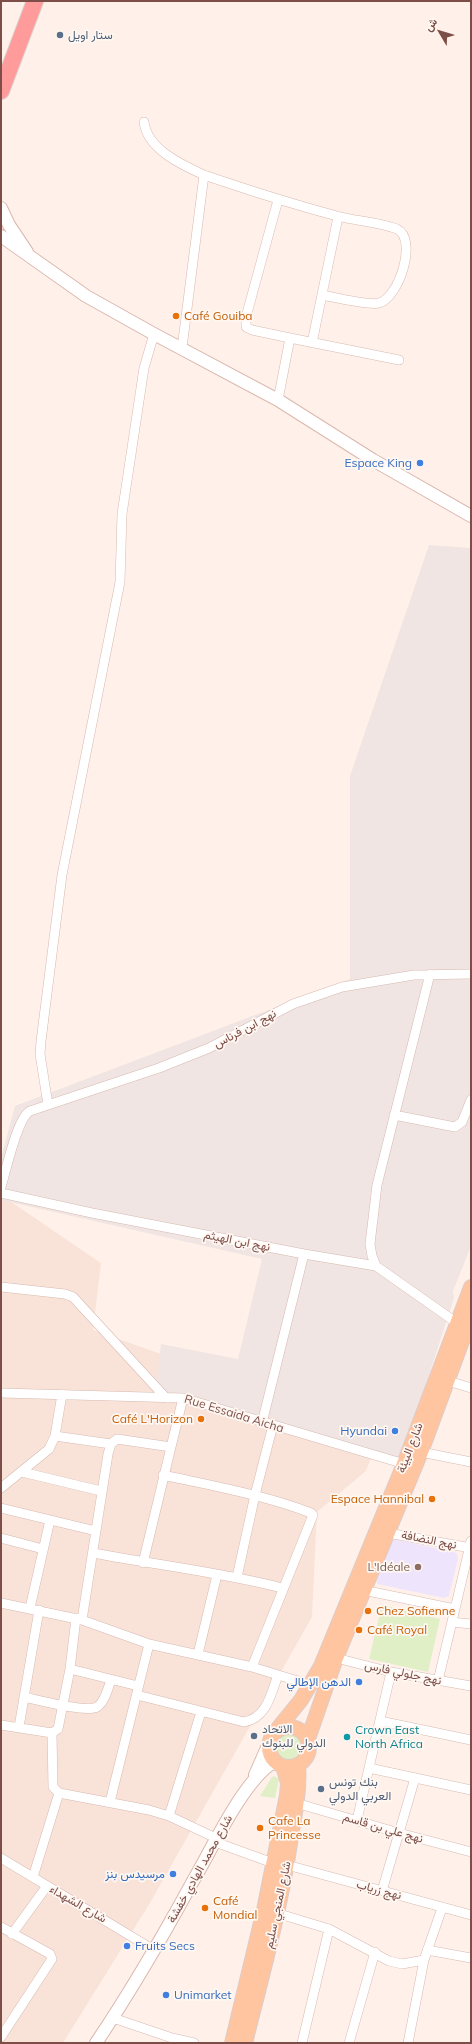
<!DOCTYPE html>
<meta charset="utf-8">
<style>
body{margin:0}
#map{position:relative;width:472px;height:2044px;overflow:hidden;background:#fff1e9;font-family:Mulish,Vazirmatn,sans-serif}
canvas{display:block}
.frame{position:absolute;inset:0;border:2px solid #7d4e48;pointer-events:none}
.north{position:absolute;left:420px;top:12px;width:40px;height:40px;-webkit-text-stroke:3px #fff7f2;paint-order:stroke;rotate:308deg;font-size:11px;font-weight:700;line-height:16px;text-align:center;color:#7d4e48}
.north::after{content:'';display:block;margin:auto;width:14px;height:18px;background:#7d4e48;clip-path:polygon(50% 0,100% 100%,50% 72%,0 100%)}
</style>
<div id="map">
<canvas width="472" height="2044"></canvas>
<div class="frame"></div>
<div class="north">ش</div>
</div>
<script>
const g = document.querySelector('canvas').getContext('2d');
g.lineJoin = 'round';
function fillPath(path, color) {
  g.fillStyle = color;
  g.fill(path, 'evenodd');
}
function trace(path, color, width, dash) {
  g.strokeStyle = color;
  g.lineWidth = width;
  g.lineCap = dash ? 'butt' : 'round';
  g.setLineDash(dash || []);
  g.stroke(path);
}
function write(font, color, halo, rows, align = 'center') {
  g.font = font + ' Mulish,Vazirmatn,sans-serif';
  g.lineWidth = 3.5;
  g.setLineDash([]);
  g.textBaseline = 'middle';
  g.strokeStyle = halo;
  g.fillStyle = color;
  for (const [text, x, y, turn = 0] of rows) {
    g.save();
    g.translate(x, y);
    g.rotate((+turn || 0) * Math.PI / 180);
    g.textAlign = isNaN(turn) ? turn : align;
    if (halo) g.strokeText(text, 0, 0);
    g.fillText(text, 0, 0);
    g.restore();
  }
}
const residential = new Path2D(`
 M1 1195 101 1263 93 1330 164 1355 384 1425 366 1471 317 1512 312 1617 150 1903 63 2043H1Z`);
const industrial = new Path2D(`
 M429 545 471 548V1246L453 1291 454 1298 400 1464 155 1391 161 1344 238 1359 262 1259 1 1200V1158L15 1106 350 979V776Z`);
const education = new Path2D(`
 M395 1539 457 1553 458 1559 449 1596 444 1598 377 1584 376 1577 391 1541Z`);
const green = new Path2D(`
 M382 1605 440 1619 428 1672 369 1659Z
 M274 1748a15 15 0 1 1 30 0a15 15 0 1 1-30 0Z
 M274 1776 279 1779 275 1798 260 1796 272 1777Z`);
const street = new Path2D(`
 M144 122C147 149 182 165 204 175L182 348
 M204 175C248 190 292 204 337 216 355 221 380 222 397 229 418 239 399 298 379 303 370 306 333 297 322 295
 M278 200 246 317V327L252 330 290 338 399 360
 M312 343 338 217
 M278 400 290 338
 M48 1105 40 1054 41 1041 62 875 120 582 122 514 144 368 154 334
 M394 1115 455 1127 462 1122 471 1100
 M1 1187C6 1171 17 1118 30 1111L159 1068 209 1048 293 1004 342 987 414 975 471 974
 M1 1193 92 1213 304 1254 376 1266 457 1323
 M376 1266 372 1256 370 1244 377 1185 430 974
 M1 1287 65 1294 73 1297 166 1398
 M448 1381 471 1388
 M1 1393 183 1398 408 1465
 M262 1423 304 1254
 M55 1436 111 1444
 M171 1447 183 1398
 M421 1452 471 1462
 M22 1472 101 1491
 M163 1475C213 1486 264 1495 311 1513L313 1515 252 1667
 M1 1488 49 1449 55 1436 62 1394
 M1 1508 96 1531
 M388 1533 471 1548
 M1 1538 43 1549
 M93 1553C156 1565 220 1572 282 1588
 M237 1577 255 1495 273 1425
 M363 1590 455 1609
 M1 1603 82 1620 149 1644 252 1667 311 1685
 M30 1608 50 1520
 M82 1620 108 1454 111 1444 117 1439 171 1447 143 1563
 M452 1622 471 1624
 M198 1654 217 1575
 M336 1658 391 1672 471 1686
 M70 1669 138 1686
 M438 1681 471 1541
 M137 1695 244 1722C267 1718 271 1694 278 1675
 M24 1697C38 1700 86 1713 97 1707 105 1702 108 1688 111 1680
 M380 1721 471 1740
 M1 1725 52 1733 53 1787 59 1793 149 1810 169 1816 218 1839
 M19 1727 39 1610
 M52 1733 58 1729 70 1669 76 1618
 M369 1768 471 1790
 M110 1802 149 1644
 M296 1803 399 1833 471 1852
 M169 1816 201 1712
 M357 1820 391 1672
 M215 1842 273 1863
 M1 1858 154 1950
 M287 1865 471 1915
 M33 1877 59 1793
 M382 1891 415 1778
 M273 1912 329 1929 389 1961 402 1964 424 1960
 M1 1927 50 1954 52 1959 1 2037
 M12 1934 47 1886
 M427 1950 471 1958
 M113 2018 172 2038 194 2043
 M302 2043 329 1929
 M349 2043 375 1952
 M408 2043 424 1960 442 1908`);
const secondary = new Path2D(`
 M1 208 9 225 27 252
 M1 236 86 296 154 334 278 400 373 460 471 516
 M255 1775 270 1741
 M96 2043C131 1991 163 1936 193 1881 212 1849 242 1783 272 1763L278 1764`);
const primary = new Path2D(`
 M269 1747a20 20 0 1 1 40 0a20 20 0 1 1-40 0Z
 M275 1732 301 1700 321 1666 404 1464 471 1287
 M308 1739 336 1658 421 1452 471 1317
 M232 2043 264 1910 287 1795 288 1783 283 1766
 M245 2043C262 1975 281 1907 291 1837 295 1813 300 1789 298 1765`);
const highway = new Path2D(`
 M1 91 35 1`);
const markers = [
 [60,35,4,"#5c6f8a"],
 [176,316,4,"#e8710a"],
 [420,463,4,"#3f7fe0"],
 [201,1419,4,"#e8710a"],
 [395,1431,4,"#3f7fe0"],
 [432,1499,4,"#e8710a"],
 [418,1567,4,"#8d6e63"],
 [368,1611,4,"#e8710a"],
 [359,1630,4,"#e8710a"],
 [359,1682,4,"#3f7fe0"],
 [254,1736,4,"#5c6f8a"],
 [347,1737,4,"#0f9aa8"],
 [321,1789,4,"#5c6f8a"],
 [260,1828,4,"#e8710a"],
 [173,1874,4,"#3f7fe0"],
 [205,1908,4,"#e8710a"],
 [127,1946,4,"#3f7fe0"],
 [166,1995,4,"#3f7fe0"]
];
const serviceNames = [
 ["ستار اويل",68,35],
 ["الاتحاد",262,1729],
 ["الدولي للبنوك",262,1743],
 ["بنك تونس",329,1782],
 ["العربي الدولي",329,1796]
];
const foodNames = [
 ["Café Gouiba",184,316],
 ["Café L'Horizon",193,1419,"right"],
 ["Espace Hannibal",424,1499,"right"],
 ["Chez Sofienne",376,1611],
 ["Café Royal",367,1630],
 ["Cafe La",268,1821],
 ["Princesse",268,1835],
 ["Café",213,1901],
 ["Mondial",213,1915]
];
const shopNames = [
 ["Espace King",412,463],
 ["Hyundai",387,1431],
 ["الدهن الإطالي",351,1682],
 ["مرسيدس بنز",165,1874],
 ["Fruits Secs",135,1946,"left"],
 ["Unimarket",174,1995,"left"]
];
const streetNames = [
 ["نهج ابن فرناس",245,1029,-28],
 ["نهج ابن الهيثم",237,1241,11],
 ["Rue Essaida Aicha",234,1414,17],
 ["شارع البيئة",410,1448,-69],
 ["نهج النضافة",429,1540,11],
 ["نهج جلولي فارس",403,1673,12],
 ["نهج علي بن قاسم",383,1828,16],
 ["شارع محمد الهادي خفشة",200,1869,-61],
 ["نهج زرياب",379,1890,15],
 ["شارع الشهداء",78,1904,30],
 ["شارع المنجي سليم",278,1905,-78]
];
const educationNames = [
 ["L'Idéale",410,1567]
];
const cultureNames = [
 ["Crown East",355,1730],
 ["North Africa",355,1744]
];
fillPath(residential, '#f9e3d9');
fillPath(industrial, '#f0e5e2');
fillPath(education, '#eee5fc');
fillPath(green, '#e0efc5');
trace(street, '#d7b9b1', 10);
trace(secondary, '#dbb7ae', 14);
trace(primary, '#dbcdcc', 16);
trace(highway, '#dbcdcc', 18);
trace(street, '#fff', 9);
trace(secondary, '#fff', 12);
trace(primary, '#ffc4a0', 14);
trace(highway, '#ff9b9a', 16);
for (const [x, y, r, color] of markers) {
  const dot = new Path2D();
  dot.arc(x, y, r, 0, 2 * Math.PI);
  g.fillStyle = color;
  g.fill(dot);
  trace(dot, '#fff7f2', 1.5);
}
write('12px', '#4e5e75', '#fff7f2', serviceNames, 'left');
write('12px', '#c56008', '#fff7f2', foodNames, 'left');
write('12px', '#366cbe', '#fff7f2', shopNames, 'right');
write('12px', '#7d4e48', '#fff7f2', streetNames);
write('12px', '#785e54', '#fff7f2', educationNames, 'right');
write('12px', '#0d838f', '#fff7f2', cultureNames, 'left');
</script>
